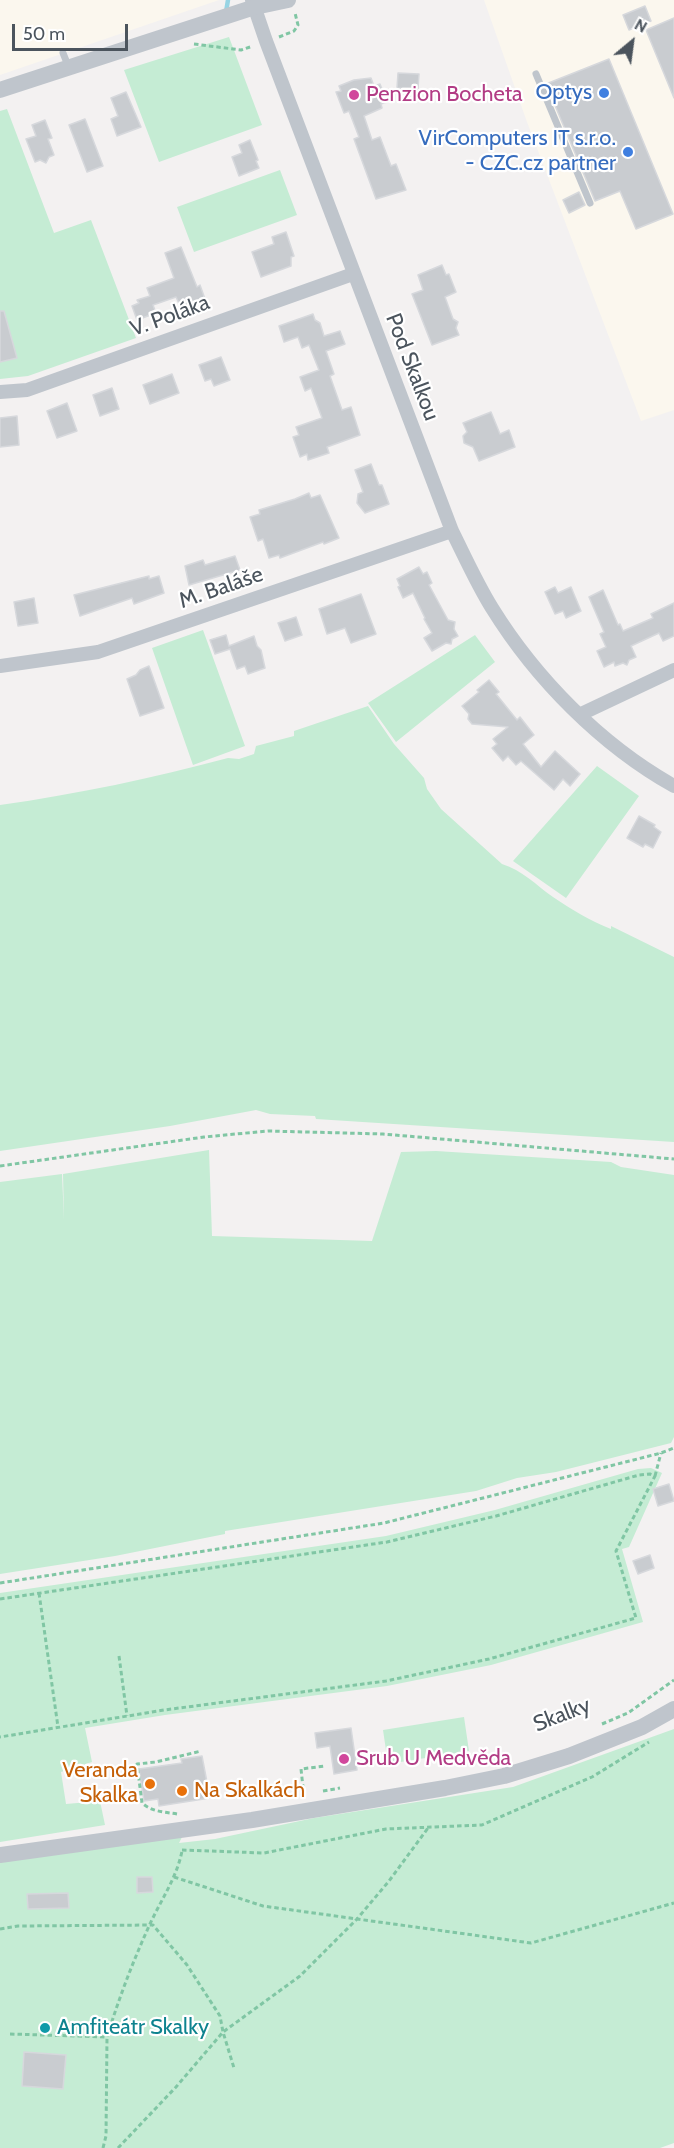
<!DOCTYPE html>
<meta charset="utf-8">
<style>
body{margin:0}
#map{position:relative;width:674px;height:2148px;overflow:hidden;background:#f3f1f1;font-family:Cabin,sans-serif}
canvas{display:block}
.north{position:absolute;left:602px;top:12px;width:60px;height:60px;-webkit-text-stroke:4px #fff;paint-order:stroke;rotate:29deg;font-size:16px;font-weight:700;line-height:24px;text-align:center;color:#4b545d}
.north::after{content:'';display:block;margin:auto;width:21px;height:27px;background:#4b545d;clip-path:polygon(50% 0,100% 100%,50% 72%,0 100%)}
.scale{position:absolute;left:12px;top:24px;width:116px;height:27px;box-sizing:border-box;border:3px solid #4b545d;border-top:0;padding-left:8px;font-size:18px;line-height:21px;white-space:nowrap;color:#4b545d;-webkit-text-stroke:4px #fff;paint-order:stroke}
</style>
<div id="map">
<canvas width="674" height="2148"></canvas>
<div class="north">N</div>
<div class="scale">50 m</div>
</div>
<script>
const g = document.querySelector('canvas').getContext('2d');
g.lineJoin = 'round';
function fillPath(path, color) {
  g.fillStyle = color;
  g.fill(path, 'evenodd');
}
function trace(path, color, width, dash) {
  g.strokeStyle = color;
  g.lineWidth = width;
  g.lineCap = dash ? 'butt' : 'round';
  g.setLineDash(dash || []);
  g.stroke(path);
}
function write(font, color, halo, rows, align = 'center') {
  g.font = font + ' Cabin,sans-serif';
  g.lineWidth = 4.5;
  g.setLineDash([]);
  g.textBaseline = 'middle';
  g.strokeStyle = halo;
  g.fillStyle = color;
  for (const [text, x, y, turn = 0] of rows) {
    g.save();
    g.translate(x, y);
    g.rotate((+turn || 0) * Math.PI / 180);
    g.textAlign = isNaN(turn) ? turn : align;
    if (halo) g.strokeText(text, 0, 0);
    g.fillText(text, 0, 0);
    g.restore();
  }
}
const commercial = new Path2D(`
 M0 0H219L0 75Z
 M484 0H674V410L641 421 527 122Z`);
const green = new Path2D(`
 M229 37 262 125 159 162 124 70Z
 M7 109 54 233 91 220 136 338 28 376 0 379V111Z
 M280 170 297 215 194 252 177 207Z
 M203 630 245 746 193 765 152 648Z
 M475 635 495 662 396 742 368 703Z
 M368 706 394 744 424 778 427 789 441 809 502 864C522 870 536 885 553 897 571 909 590 921 611 929V926L674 957V1142L316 1119 315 1116 270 1114 256 1110 170 1126 0 1151V805C78 794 153 778 228 758L239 759 254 754 256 746 294 736V731Z
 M597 766 639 796 566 898 513 861Z
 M209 1150 212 1236 372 1241 401 1152 436 1151 611 1162 621 1167 674 1175V1437L671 1443 556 1472 517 1478 476 1491 225 1531V1534L115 1556 0 1574V1182L62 1174 64 1220 63 1174Z
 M651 1468 662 1473 629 1547 622 1549 643 1622 491 1665 387 1686 165 1715 85 1728 92 1762 61 1772 66 1804 100 1801 105 1825 0 1842V1593L386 1536 495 1510 638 1469Z
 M464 1717 469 1751 388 1764 383 1730Z
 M674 1729V2143L660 2148H0V1855L186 1829 179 1843 215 1839 314 1818 513 1787Z`);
const stream = new Path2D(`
 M226 12 228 0`);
const building = new Path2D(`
 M645 6 651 21 629 30 623 15Z
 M674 18V98L646 30Z
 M609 59 673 214 636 229 620 191 595 201 546 84Z
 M398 73 419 74 418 89 397 88Z
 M371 78 374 86 380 84 387 102 381 104 382 108 364 116 372 140 380 137 391 166 396 164 406 190 376 199 354 139 359 137 349 111 344 113 336 92 341 91 339 86 354 80Z
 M126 92 141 127 117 136 111 119 118 116 111 98Z
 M85 119 103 166 87 172 69 125Z
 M45 120 52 138 48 139 54 155 49 157 46 163 40 160 35 162 26 139 36 136 32 125Z
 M250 140 258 160 256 161 259 168 239 176 232 157 242 153 239 145Z
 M579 192 585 205 569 213 563 200Z
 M286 232 294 256 291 257V266L261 277 252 252 274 244 272 237Z
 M181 247 197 287 200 285 205 299 181 308 176 297 153 305 156 313 137 320 132 306 139 303 137 300 150 296 147 288 174 278 165 253Z
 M442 265 446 275 449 274 456 292 445 297 453 319 458 322 456 328 459 335 432 345 412 294 423 290 418 275Z
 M0 311H4L17 358 0 362Z
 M313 314 315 320 320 323 324 336 340 331 345 344 326 351 334 374 330 376 342 410 351 407 360 435 327 447 329 453 308 460 307 454 300 457 293 437 299 435 296 427 322 418 311 388 305 391 300 377 319 370 309 345 302 348 298 337 284 342 279 326Z
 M221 357 230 380 214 386 211 379 205 381 199 365Z
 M172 374 179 393 150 404 143 385Z
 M112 388 119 409 100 416 93 395Z
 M67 403 77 431 57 438 47 411Z
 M491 412 500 434 509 430 515 447 479 461 473 447 464 443 463 436 467 432 463 423Z
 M17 416 19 445 0 447V418Z
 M371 464 379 485H382L389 504 365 513 357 503 358 494 363 492 355 470Z
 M309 493 311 498 320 495 339 538 324 544 323 542 280 558 279 555 269 558 263 539 258 541 250 517 260 514 259 510 295 499Z
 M235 556 240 570 189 585 185 566 203 560 205 565Z
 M419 567 423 574 427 572 432 583 429 585 448 620 455 622 454 629 458 636 452 639 451 644 446 643 432 651 424 638 432 633 424 619 425 618 413 593 403 598 398 587 400 586 397 579Z
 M149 576V579L159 576 164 593 134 604 132 598 80 616 74 595Z
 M555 587 558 593 571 587 581 611 566 618 563 611 555 614 545 592Z
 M603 590 618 625 620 624 623 631 653 618 651 614 674 603V636L663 641 659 633 631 646 636 657 629 660 627 665 623 663 615 666 614 662 604 667 597 651 606 647 600 634 604 632 589 597Z
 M361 594 376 634 351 643 345 628 327 634 319 609Z
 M34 598 38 623 18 626 14 602Z
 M296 617 302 635 285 641 278 623Z
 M226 635 229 646 254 636 257 646 261 650 265 668 248 674 245 666 237 669 230 649 215 654 210 640Z
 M149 666 164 708 140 716 127 679 136 675 140 670Z
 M489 680 499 692 496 694 517 720 520 717 534 735 523 744 541 767 555 751 580 774 570 786 563 779 554 790 521 761 516 765 508 756 503 761 492 748 497 744 493 739 508 727 472 724 468 719 469 714 462 706 479 692 477 690Z
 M639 816 655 825 654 827 661 832 653 848 645 844 643 847 627 838Z
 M669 1484 674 1501 658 1506 653 1489Z
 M650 1555 654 1568 638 1574 633 1561Z
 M351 1728 357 1770 334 1774 330 1746 317 1748 315 1733Z
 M202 1756 210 1798 159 1806 158 1799 144 1801 139 1769 182 1763 181 1759Z
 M137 1877H152L153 1892 137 1893Z
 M68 1893 69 1908 28 1909 27 1894Z
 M24 2052 66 2055 63 2089 22 2086Z`);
const path = new Path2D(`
 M279 37 294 31 298 25 295 13
 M194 44 241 50 253 46
 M0 1166 204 1137 268 1131 383 1134 674 1159
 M655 1476 661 1453
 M0 1583 384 1523 661 1453 674 1448
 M39 1593 58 1727
 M0 1599 387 1542 496 1516 639 1475 650 1474 655 1476 616 1551 636 1618 489 1659 386 1681 164 1710 0 1737
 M119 1656 127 1716
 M602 1724 628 1713 674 1680
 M323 1791 340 1788
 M304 1796 301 1769 325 1766
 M177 1814C165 1812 152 1812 142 1803L137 1764 156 1762 201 1751
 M182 1850 264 1853 386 1829 482 1825 592 1777 649 1742
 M174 1877 263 1906 531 1943 674 1903
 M0 1929 18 1926 153 1925 187 1965 220 2016 223 2032 234 2068
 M10 2034 107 2037C119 1998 133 1961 150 1924 161 1900 177 1877 182 1851
 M103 2148 106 2136 107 2037
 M118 2148 176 2087 223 2032 300 1976 357 1919 389 1881 428 1828`);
const service = new Path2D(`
 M63 53 69 68
 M536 74 590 203`);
const minor = new Path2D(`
 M252 0 266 41 452 531C465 557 477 584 492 608 536 679 601 745 674 786
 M0 392 27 390 353 274
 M0 666 98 652 452 531
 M581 714 674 670`);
const tertiary = new Path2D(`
 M0 90 255 7 288 0
 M0 1855 252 1820 445 1788 504 1776 569 1756 642 1727 674 1709`);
const markers = [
 [604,93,6,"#3f7fe0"],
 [354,95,6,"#d1479c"],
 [628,152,6,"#3f7fe0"],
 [344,1759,6,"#d1479c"],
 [150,1784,6,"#e8710a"],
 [182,1791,6,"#e8710a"],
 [45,2028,6,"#0f9aa8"]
];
const shopNames = [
 ["Optys",592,93],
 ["VirComputers IT s.r.o.",616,139],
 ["- CZC.cz partner",616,164]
];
const hotelNames = [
 ["Penzion Bocheta",366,95],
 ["Srub U Medvěda",356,1759]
];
const streetNames = [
 ["V. Poláka",170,316,-20],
 ["Pod Skalkou",412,367,69],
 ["M. Baláše",221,588,-19],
 ["Skalky",562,1715,-21]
];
const foodNames = [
 ["Veranda",138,1771],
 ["Skalka",138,1796],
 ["Na Skalkách",194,1791,"left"]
];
const cultureNames = [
 ["Amfiteátr Skalky",57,2028]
];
fillPath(commercial, '#fbf7ee');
fillPath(green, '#c5ecd4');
trace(stream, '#97d4e4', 4.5);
fillPath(building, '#c9ccd0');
trace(building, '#d6d8dc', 1.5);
trace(path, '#80c6a4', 3, [4.5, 3]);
trace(service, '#bfc5cc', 7);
trace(minor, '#bfc5cc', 14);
trace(tertiary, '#bfc5cc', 16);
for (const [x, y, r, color] of markers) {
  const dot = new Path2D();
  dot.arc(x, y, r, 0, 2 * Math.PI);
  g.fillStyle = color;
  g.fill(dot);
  trace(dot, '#fff', 2);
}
write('22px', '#366cbe', '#fff', shopNames, 'right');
write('22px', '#b23c85', '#fff', hotelNames, 'left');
write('22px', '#4b545d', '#fff', streetNames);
write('22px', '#c56008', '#fff', foodNames, 'right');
write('22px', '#0d838f', '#fff', cultureNames, 'left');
</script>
